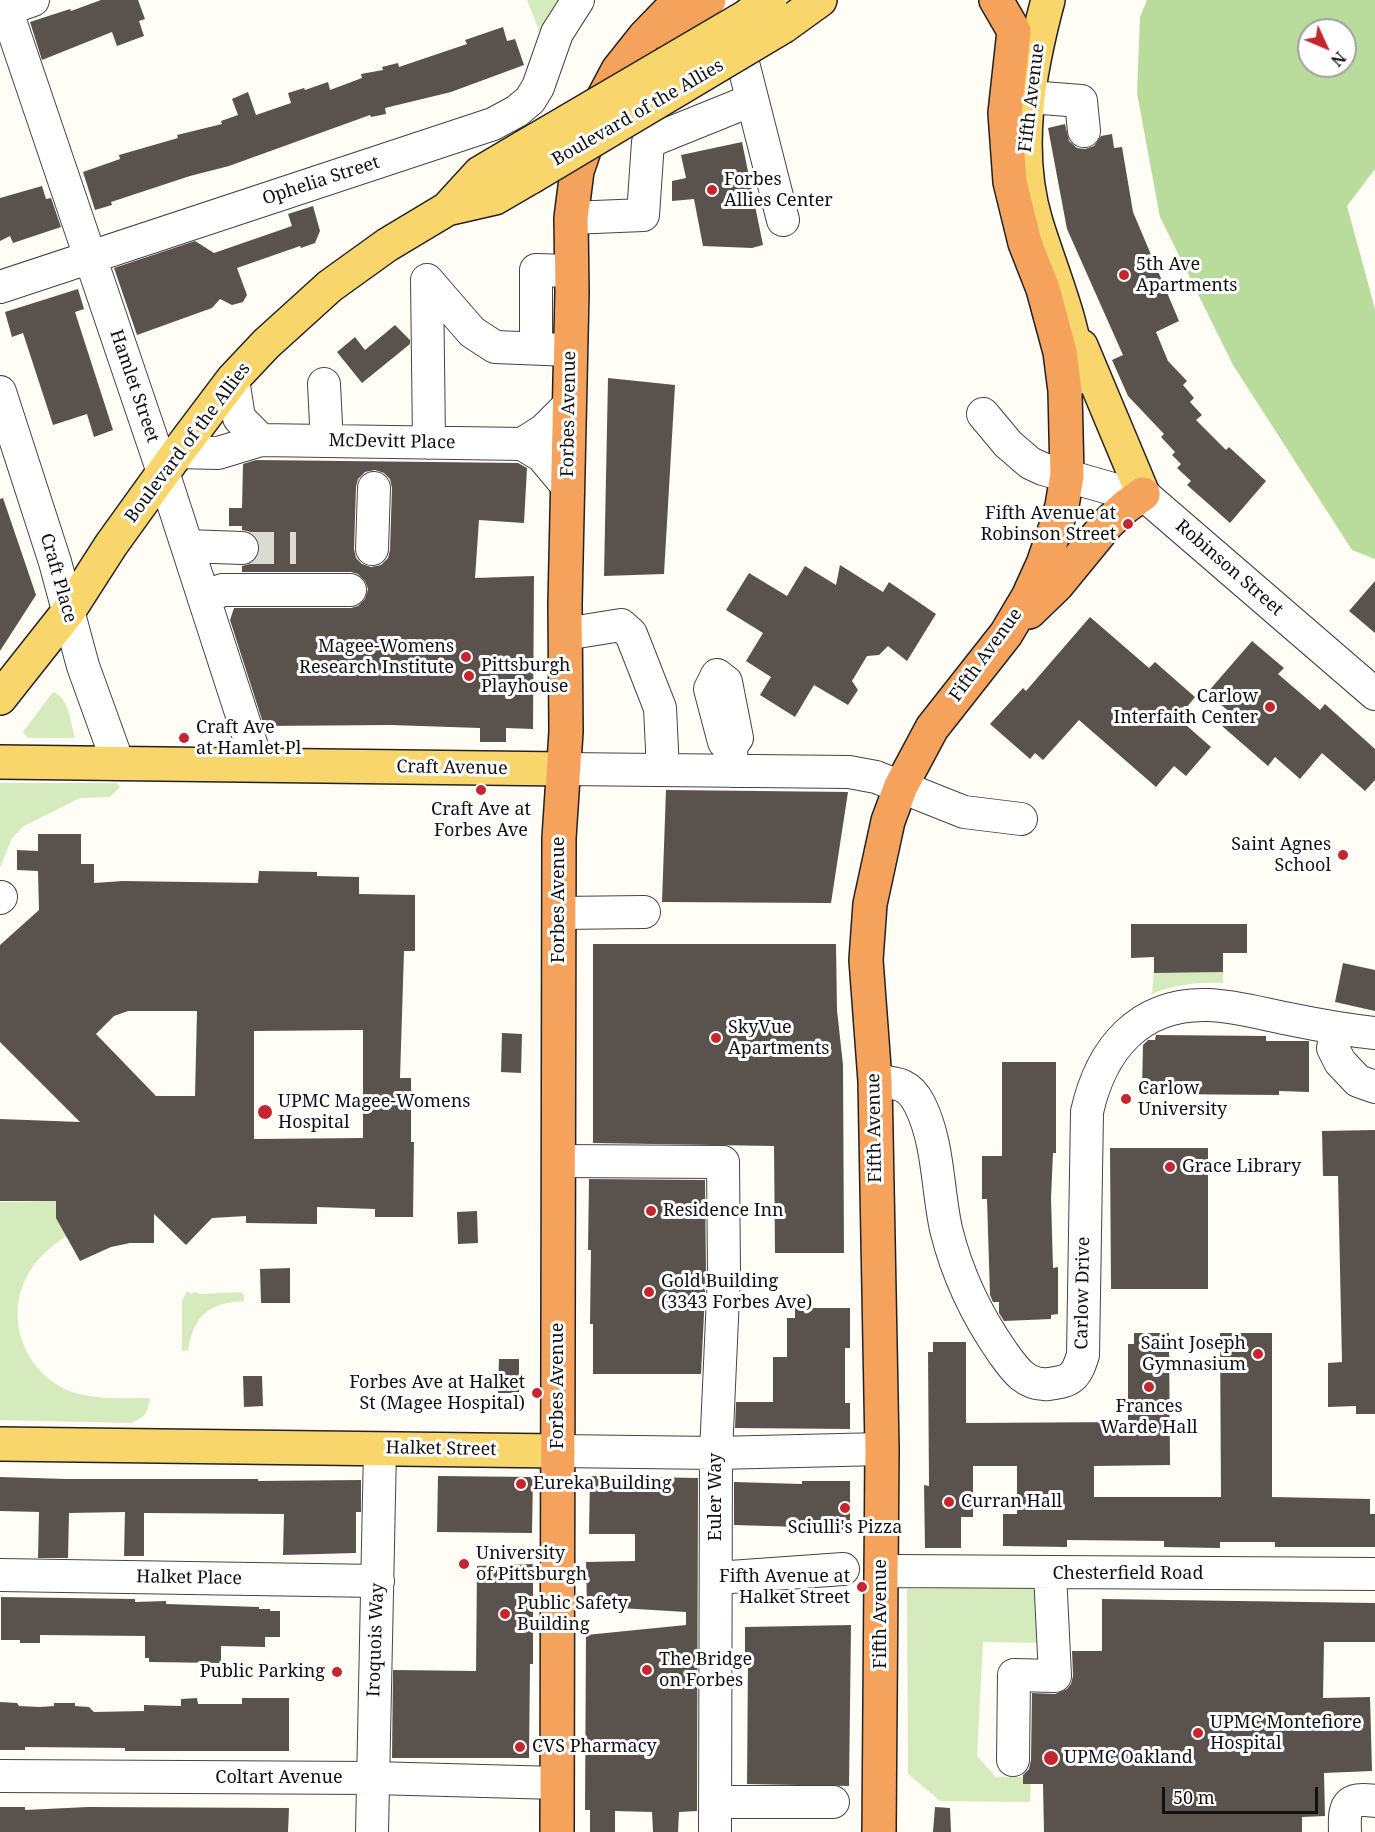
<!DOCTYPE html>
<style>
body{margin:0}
#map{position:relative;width:1375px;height:1832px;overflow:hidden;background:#fffdf5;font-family:"Noto Serif",serif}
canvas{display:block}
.north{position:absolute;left:1297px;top:18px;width:60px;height:60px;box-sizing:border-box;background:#fff;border:2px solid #a0a0a0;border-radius:50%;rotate:134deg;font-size:16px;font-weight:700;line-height:24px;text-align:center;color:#111}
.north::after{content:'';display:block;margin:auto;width:21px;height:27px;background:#c4262e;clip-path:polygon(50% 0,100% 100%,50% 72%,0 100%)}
.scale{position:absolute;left:1162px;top:1787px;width:156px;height:27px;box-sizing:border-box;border:3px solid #111;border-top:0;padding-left:8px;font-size:18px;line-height:21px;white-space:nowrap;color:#111;-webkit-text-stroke:4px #fff;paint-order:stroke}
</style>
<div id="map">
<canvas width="1375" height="1832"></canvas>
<div class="north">N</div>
<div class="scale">50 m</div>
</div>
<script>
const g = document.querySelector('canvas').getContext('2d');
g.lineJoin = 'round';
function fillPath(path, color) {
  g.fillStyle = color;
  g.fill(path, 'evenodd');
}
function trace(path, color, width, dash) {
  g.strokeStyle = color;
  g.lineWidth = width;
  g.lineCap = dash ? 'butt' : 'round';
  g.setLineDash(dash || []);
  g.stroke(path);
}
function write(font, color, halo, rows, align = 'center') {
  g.font = font + ' "Noto Serif",serif';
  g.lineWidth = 6;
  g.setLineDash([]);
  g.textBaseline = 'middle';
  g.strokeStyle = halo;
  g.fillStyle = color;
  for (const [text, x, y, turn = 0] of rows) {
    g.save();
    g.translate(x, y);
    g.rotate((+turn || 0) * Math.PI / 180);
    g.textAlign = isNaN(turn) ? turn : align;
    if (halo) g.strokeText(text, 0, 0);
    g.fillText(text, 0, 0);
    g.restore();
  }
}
const green = new Path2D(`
 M527 0H559L542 38Z
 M53 692C70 699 70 722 75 738H28L23 732Z
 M0 783H116L120 787 110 797 80 798 24 826 12 838 0 868Z
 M1223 972V983C1199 982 1175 984 1152 994L1154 973Z
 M56 1201 66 1236C52 1246 39 1256 30 1271 2 1315 24 1374 72 1392 97 1400 124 1398 150 1398 147 1414 147 1415 132 1423L0 1420V1202Z
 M187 1291 192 1294 194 1292 201 1294 241 1292 244 1295V1301C209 1303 194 1315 188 1350L182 1351V1301Z
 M1043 1585 1040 1643 983 1642 977 1756 996 1777H1031L1030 1802 940 1801 908 1774 907 1589Z`);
const forest = new Path2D(`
 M1147 0H1375V169L1347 206 1375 309V559L1352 550 1233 365 1160 217 1137 93 1140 17ZM1309 30H1345V66H1309Z`);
const building = new Path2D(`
 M101 0H138L145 19 139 21 144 36 117 46 112 32 42 60 30 22 70 9 71 11Z
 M503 27 507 41 515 39 524 65 451 92 385 108 386 114 371 117 370 115 229 166 190 176 111 202 112 205 95 210 83 172 120 159 119 155 178 138 177 135 222 124 221 121 238 115 232 99 248 92 256 115 291 103 288 93 304 88 305 90 328 82 330 90 362 78 361 74 383 70 382 67 398 63 399 67 467 44 465 40Z
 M1065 124 1069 141 1077 148 1085 149 1094 146 1101 136 1112 134 1114 148 1122 147 1133 212 1179 321 1156 332 1168 361 1187 381 1183 385 1194 398 1190 402 1202 415 1196 420 1226 450 1229 447 1266 481 1230 523 1187 485 1191 481 1177 468 1181 464 1172 455 1175 452 1161 437 1164 434 1128 396 1112 360 1123 355 1067 229 1048 128Z
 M742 142 763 245 752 248 703 246 694 199 672 201V181L686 178 681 155Z
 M42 186 46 199 51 198 61 227 13 243 10 236 0 241V198Z
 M313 206 320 231 315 243 301 248 300 246 237 268 247 295 243 302 232 305 220 299 212 308 137 335 114 268 195 241 214 253 292 226 288 214Z
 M78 289 84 309 75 312 113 430 94 437 87 414 53 425 23 333 12 337 5 312Z
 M395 325 410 340V344L362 383 337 352 355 337 365 350Z
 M608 378 675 385 664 574 604 576Z
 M256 460 518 463 527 468 524 523 479 520 475 578 534 576 533 729 506 728V742H480V728L391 725 264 726 230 620 234 608H351L358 606 365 599 368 589 365 581 358 574 351 572H242V566L250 564 257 558 260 548 258 539 251 532 242 530V526H229V508H242L243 464ZM375 470 384 473 390 479 392 488 390 550 388 558 381 565 371 567 362 564 356 558 354 549 356 487 358 479 365 472Z
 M3 498 36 595 0 651V499Z
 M840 565 883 592 889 582 936 614 907 661 888 646 879 655 867 656 852 681 858 690 848 705 814 685 795 717 760 695 771 677 746 661 763 633 726 610 749 573 787 596 805 566 836 585Z
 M1375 581V633L1349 611Z
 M1090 617 1149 668 1155 662 1195 697 1178 718 1211 747 1186 776 1174 766 1156 787 1079 720 1043 760 1035 753 1030 759 990 724 1023 688 1026 691Z
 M1252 641 1284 668 1278 674 1320 710 1325 704 1375 749V780L1365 791 1322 753 1300 779 1275 757 1268 766 1222 726 1232 714 1207 693Z
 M666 790 848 792 831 903 662 902Z
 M38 834H81V864H94V883L123 881 258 883 259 871 317 872V876L359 877V894L415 895V951H404L400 1078H411V1142H414L413 1217H375V1209L317 1207V1224L246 1223V1216L212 1218 186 1245 154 1214V1243H130L111 1247 80 1261 56 1218V1201H0V1119L80 1122 0 1042V945L39 910 38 871 17 870V850L38 851ZM128 1011H197L195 1096H156L96 1034 114 1016ZM363 1030V1138L254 1139V1031Z
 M1131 924H1247V953H1223V972L1154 973V957L1131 958Z
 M593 944H836L837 1010 843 1065 844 1253H775L774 1146 593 1143Z
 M1343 963 1375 970V1011L1335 1002Z
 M502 1033 522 1034 521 1073 501 1072Z
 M1156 1035 1266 1036V1041H1309V1092L1279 1091V1095L1155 1094V1090L1142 1089 1143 1045 1148 1040H1155Z
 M1002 1062H1056V1153H1053L1051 1198 1053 1268 1058 1267V1314L1051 1315V1319L1004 1321 999 1313V1302H993L990 1295 987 1199H982V1156H1002Z
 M1375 1130V1414H1356V1406L1328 1407V1363L1342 1362 1338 1176H1323L1322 1131Z
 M1110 1148H1208V1289H1111Z
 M589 1179 705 1180 706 1274 701 1374H593V1324H590L591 1250H588Z
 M477 1211 478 1243 458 1244 457 1212Z
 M290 1268V1303H261L260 1269Z
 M795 1308H850V1348H845V1403H850V1429L735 1428 736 1402H773V1357H787V1318H795Z
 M1134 1333H1169L1170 1465 1094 1466V1497H1221L1220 1333H1272V1497L1370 1499V1514H1375V1547H1275V1542H1220V1548L1164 1547V1541L1067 1540V1547L1003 1546V1514H1017V1466H973V1517H961V1548H925L924 1485 929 1486 928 1352H933V1342H966V1423L1128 1422V1344H1134Z
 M499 1359H519V1393H498Z
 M243 1376H262L263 1406 244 1407Z
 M438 1476 533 1477 532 1533 437 1532Z
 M590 1476 698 1478 697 1811 679 1812 678 1832H653L652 1812 615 1811V1832H590V1810H585L586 1635 686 1625V1612L587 1606 586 1562 635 1561V1534H589Z
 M0 1477 67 1479H258V1481L361 1480V1512H356V1553L283 1555 284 1514 144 1513V1556H124L125 1512 69 1513 68 1558H38L39 1512 0 1511Z
 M802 1481H850V1534H801V1527L734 1525V1482L802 1484Z
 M533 1564V1664H530L529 1758H392L393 1670 476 1671 477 1566Z
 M1 1597 135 1599V1602L166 1601V1604L259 1607V1609H270V1611H280V1637H265V1647L221 1646V1663L149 1662V1658H145V1636L40 1635V1643H20V1640H1Z
 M1102 1599 1375 1603V1642H1324L1323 1698 1370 1697 1372 1771 1324 1773 1325 1816 1302 1817V1832H1044L1043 1784H1023V1775L1029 1769 1031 1760 1032 1693 1055 1694 1067 1689 1071 1684 1073 1676 1072 1651H1102Z
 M851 1625 849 1786 747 1784 748 1659H745V1627Z
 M197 1698 198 1704H242V1698H289V1751H125V1748L25 1747V1750H0V1702L17 1703 19 1706 40 1707 54 1706V1703H75V1706L89 1707 94 1712 144 1711V1705L181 1706V1699Z
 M0 1807H25V1810L88 1807 289 1808 288 1832H0Z
 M935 1807 950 1808 951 1832H933Z`);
const minorTunnel = new Path2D(`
 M242 548H296`);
const minor = new Path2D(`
 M727 0 783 220
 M6 9 163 472 258 765
 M0 12 33 0
 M1029 97 1081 101 1084 131
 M571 218 643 215 648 142 752 100
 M0 287 493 124 517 111 530 100 538 87 557 33 578 0
 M536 348V270L572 271
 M233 379 239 418 261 440
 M324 384 326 424 324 441
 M0 392 55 562 83 666 118 763
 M983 414 1008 444 1030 463 1043 469 1123 492 1143 494 1375 694
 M429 443 427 280 472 332 495 347 570 350
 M522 444 544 430 568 406
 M178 452 218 453 261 440 522 444 542 456 568 487
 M187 546 242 548
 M372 549 374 488
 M204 599 222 590H350
 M565 634 621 625 631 634 660 708 663 770
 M731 746 724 742 710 689 717 675 726 682 737 738 731 746 732 771
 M564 769 849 772 876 777 964 812 1021 819
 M0 898 1 897
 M559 913 644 912
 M1337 1029 1333 1048 1340 1062 1358 1081 1375 1087
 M875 1081C897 1083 909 1083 920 1105 939 1144 937 1188 946 1229 957 1274 977 1316 1003 1353 1015 1370 1026 1386 1049 1384 1072 1381 1076 1377 1083 1355L1087 1112C1101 1049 1139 1003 1208 1005 1236 1006 1263 1014 1289 1019 1318 1025 1346 1030 1375 1033
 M558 1161 723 1162 724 1274 716 1453 715 1832
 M558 1451 716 1453 882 1449
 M882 1573 894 1571 1375 1574
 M0 1575 378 1581
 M716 1578 843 1569
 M1013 1760 1014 1675 1055 1676 1050 1573
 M0 1776 373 1778 557 1783
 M715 1802H833
 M372 1832 380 1449
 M1345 1832C1344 1805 1346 1797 1375 1801`);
const major = new Path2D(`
 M1048 0C1029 71 1014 150 1036 222 1052 274 1074 322 1079 377
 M784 26 820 0
 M447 209 495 198 531 177
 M1081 346 1143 494
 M0 698 68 612 111 545 178 452 233 379 266 344 330 286 387 245 447 209 480 173 524 147
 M0 762 564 769
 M0 1444 558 1451`);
const highway = new Path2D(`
 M670 37 709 0
 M1029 612 1057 585 1107 524 1125 507 1143 494
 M557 1832 559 838 566 732 565 604 572 292 571 218 577 171 600 104 618 70 645 36 680 0
 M879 1832 882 1449 875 1081 866 960 870 904 888 821 901 786 932 728 1006 634 1028 597 1043 564 1055 529 1062 506 1067 475 1065 391 1060 352 1043 289 1025 243 1010 182 1005 113 1014 31 996 0`);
const majorBridge = new Path2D(`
 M524 147 744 18 770 0
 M531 177 784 26`);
const markers = [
 [712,190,6,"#c4262e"],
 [1124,275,6,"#c4262e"],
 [1128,524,6,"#c4262e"],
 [466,657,6,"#c4262e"],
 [469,676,6,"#c4262e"],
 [1270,707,6,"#c4262e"],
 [184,738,6,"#c4262e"],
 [481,790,6,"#c4262e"],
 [1343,855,6,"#c4262e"],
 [716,1038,6,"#c4262e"],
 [1126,1099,6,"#c4262e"],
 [265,1112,8,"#c4262e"],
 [1170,1167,6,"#c4262e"],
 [651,1211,6,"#c4262e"],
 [649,1292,6,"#c4262e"],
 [1258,1354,6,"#c4262e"],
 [1149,1387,6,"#c4262e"],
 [537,1393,6,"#c4262e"],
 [521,1484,6,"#c4262e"],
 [949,1502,6,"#c4262e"],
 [845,1508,6,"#c4262e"],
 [464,1564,6,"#c4262e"],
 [862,1587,6,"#c4262e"],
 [505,1614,6,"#c4262e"],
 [647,1670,6,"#c4262e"],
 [337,1672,6,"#c4262e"],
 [1198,1733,6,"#c4262e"],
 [520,1747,6,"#c4262e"],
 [1051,1758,8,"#c4262e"]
];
const streetNames = [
 ["Fifth Avenue",1032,98,-83],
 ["Boulevard of the Allies",638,113,-30],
 ["Ophelia Street",321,181,-18],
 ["Hamlet Street",134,386,71],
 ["Forbes Avenue",569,414,-89],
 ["McDevitt Place",392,442,1],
 ["Boulevard of the Allies",188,443,-53],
 ["Robinson Street",1229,568,41],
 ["Craft Place",58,578,74],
 ["Fifth Avenue",986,655,-54],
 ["Craft Avenue",452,768,1],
 ["Forbes Avenue",559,900,-90],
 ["Fifth Avenue",875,1128,-91],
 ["Carlow Drive",1083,1293,-89],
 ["Forbes Avenue",558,1386,-90],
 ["Halket Street",441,1449,1],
 ["Euler Way",716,1497,-90],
 ["Chesterfield Road",1128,1574],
 ["Halket Place",189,1578,1],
 ["Fifth Avenue",881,1614,-90],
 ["Iroquois Way",376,1640,-88],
 ["Coltart Avenue",279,1778]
];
const poiNames = [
 ["Forbes",724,180],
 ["Allies Center",724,201],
 ["5th Ave",1136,265],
 ["Apartments",1136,286],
 ["Fifth Avenue at",1116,514,"right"],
 ["Robinson Street",1116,535,"right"],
 ["Magee-Womens",454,647,"right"],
 ["Research Institute",454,668,"right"],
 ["Pittsburgh",481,666],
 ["Playhouse",481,687],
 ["Carlow",1258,697,"right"],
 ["Interfaith Center",1258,718,"right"],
 ["Craft Ave",196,728],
 ["at Hamlet Pl",196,749],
 ["Craft Ave at",481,810,"center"],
 ["Forbes Ave",481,831,"center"],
 ["Saint Agnes",1331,845,"right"],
 ["School",1331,866,"right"],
 ["SkyVue",728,1028],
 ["Apartments",728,1049],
 ["Carlow",1138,1089],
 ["University",1138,1110],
 ["UPMC Magee-Womens",278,1102],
 ["Hospital",278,1123],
 ["Grace Library",1182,1167],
 ["Residence Inn",663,1211],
 ["Gold Building",661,1282],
 ["(3343 Forbes Ave)",661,1303],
 ["Saint Joseph",1246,1344,"right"],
 ["Gymnasium",1246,1365,"right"],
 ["Forbes Ave at Halket",525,1383,"right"],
 ["St (Magee Hospital)",525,1404,"right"],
 ["Frances",1149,1407,"center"],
 ["Warde Hall",1149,1428,"center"],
 ["Eureka Building",533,1484],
 ["Curran Hall",961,1502],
 ["Sciulli's Pizza",845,1528,"center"],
 ["University",476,1554],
 ["of Pittsburgh",476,1575],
 ["Fifth Avenue at",850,1577,"right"],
 ["Halket Street",850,1598,"right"],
 ["Public Safety",517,1604],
 ["Building",517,1625],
 ["The Bridge",659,1660],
 ["on Forbes",659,1681],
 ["Public Parking",325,1672,"right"],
 ["UPMC Montefiore",1210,1723],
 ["Hospital",1210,1744],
 ["CVS Pharmacy",532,1747],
 ["UPMC Oakland",1064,1758]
];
fillPath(green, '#d5ebbd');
fillPath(forest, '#b9dc9c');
fillPath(building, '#5a524d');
trace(minorTunnel, '#dbdad3', 32, [32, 16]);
trace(minor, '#444', 34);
trace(major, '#222', 36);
trace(highway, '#222', 36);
trace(minor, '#fff', 32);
trace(major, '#f9d66b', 33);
trace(highway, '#f5a25d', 33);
trace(majorBridge, '#222', 36, []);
trace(majorBridge, '#f9d66b', 33);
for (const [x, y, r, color] of markers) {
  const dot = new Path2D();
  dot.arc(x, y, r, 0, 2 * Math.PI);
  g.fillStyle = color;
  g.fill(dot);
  trace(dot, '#fff', 2);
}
write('18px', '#111', '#fff', streetNames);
write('18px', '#111', '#fff', poiNames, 'left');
</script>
